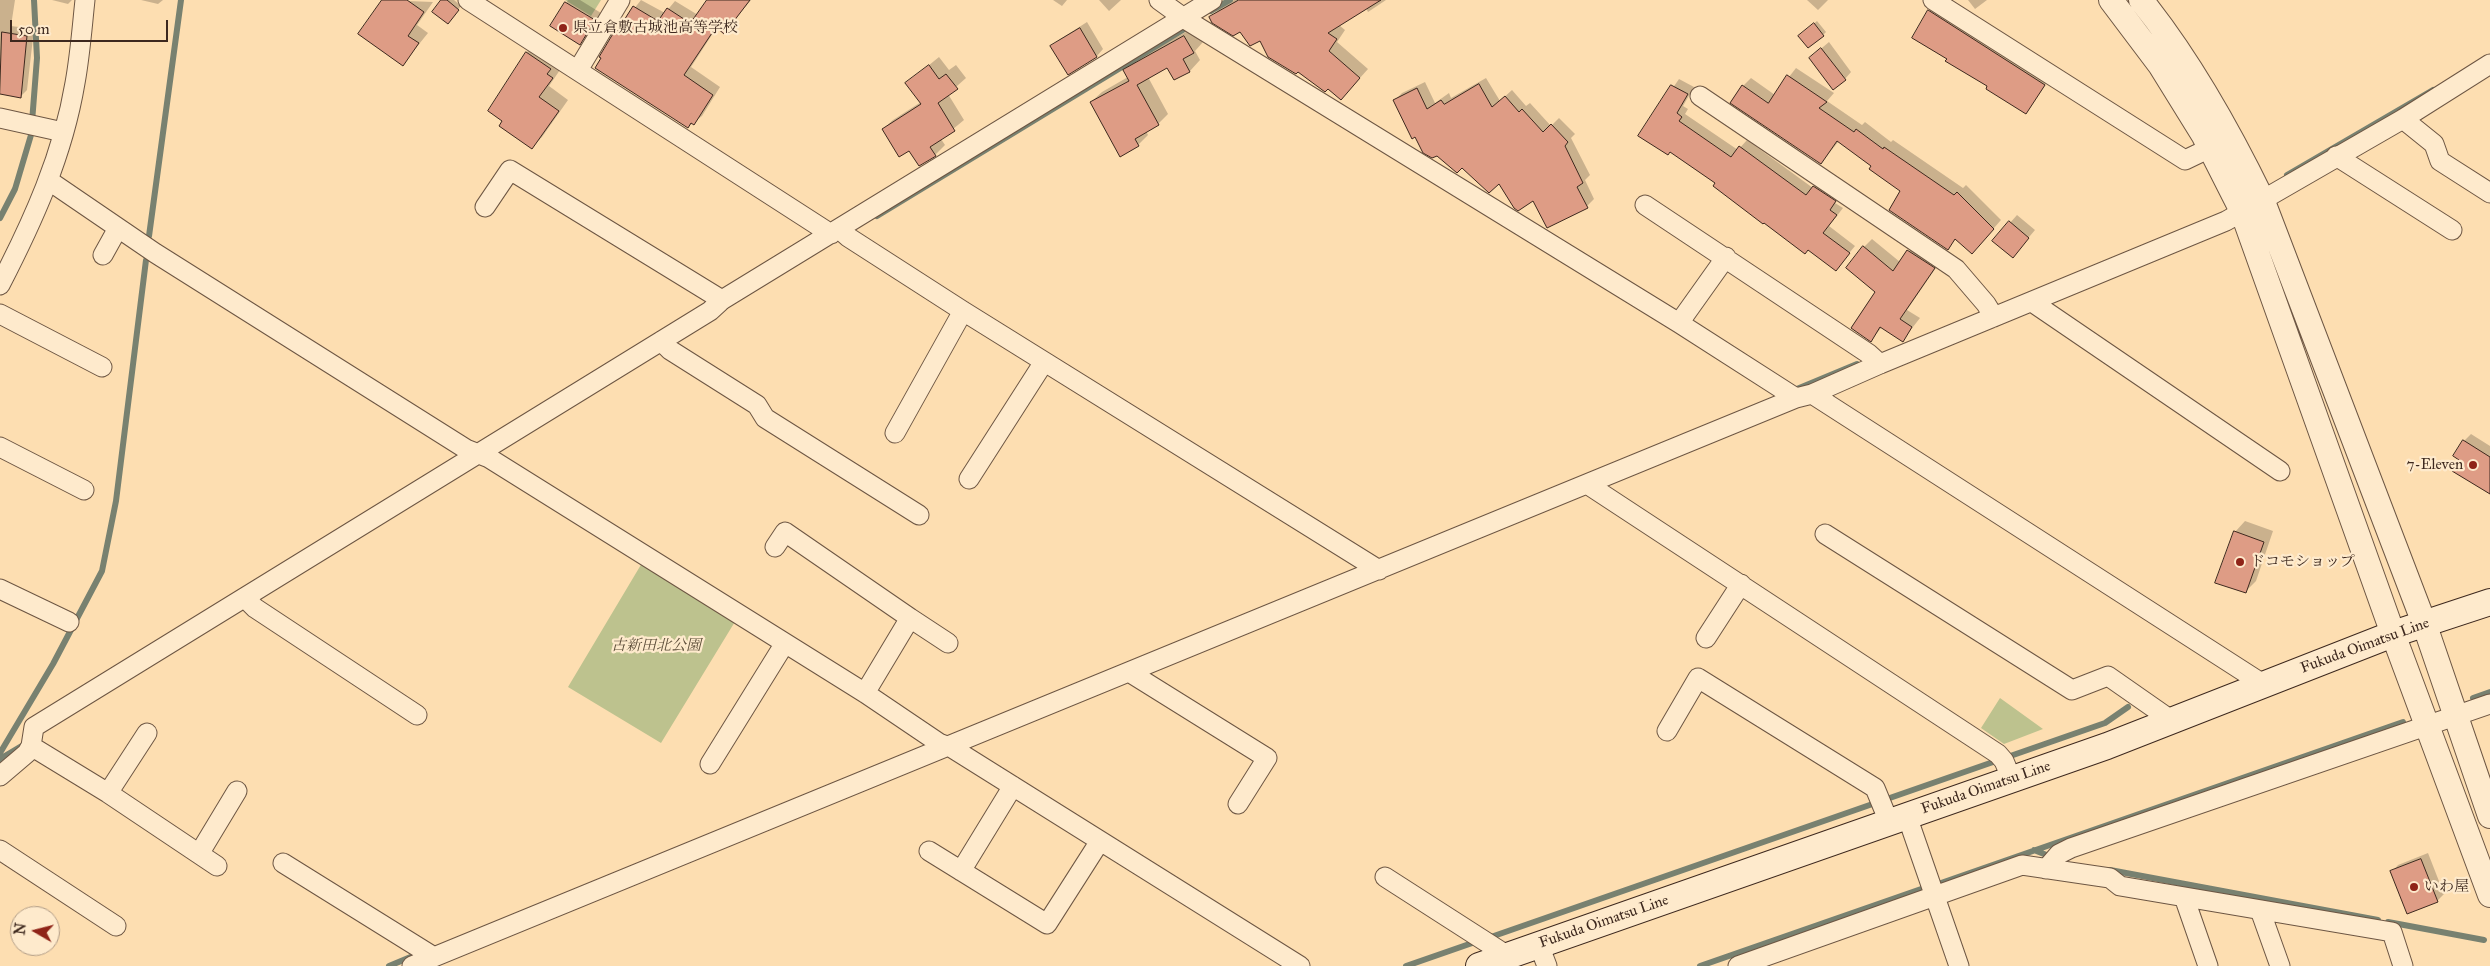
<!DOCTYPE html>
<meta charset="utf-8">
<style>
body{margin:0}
#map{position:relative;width:2490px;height:966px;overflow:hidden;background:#fddeb1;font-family:"IM FELL Great Primer",serif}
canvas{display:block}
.north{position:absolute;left:10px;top:906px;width:50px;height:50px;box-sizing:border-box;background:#feeacc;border:1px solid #b19c86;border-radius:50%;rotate:278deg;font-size:14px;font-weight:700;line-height:20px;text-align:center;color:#3d281e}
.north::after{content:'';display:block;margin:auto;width:18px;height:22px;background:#8f2418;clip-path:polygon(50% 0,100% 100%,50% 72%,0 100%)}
.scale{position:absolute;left:10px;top:20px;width:158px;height:22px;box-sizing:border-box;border:2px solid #3d281e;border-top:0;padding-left:6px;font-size:15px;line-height:18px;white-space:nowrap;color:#3d281e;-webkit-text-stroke:4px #feeacc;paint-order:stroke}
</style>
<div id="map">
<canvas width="2490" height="966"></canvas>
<div class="north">N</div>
<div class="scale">50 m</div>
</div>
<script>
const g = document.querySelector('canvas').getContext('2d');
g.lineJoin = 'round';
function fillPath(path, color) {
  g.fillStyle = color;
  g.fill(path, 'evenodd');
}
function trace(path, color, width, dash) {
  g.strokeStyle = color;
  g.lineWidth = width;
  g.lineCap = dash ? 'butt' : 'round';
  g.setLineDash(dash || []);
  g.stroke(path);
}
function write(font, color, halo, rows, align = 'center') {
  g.font = font + ' "IM FELL Great Primer","Noto Serif JP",serif';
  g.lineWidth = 4.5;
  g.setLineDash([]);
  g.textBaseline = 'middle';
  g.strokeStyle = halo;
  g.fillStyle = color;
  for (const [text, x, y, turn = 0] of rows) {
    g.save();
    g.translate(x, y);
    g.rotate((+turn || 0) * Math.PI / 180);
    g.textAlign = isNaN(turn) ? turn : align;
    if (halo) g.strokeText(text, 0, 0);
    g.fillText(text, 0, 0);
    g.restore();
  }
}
const green = new Path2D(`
 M565 0H601L591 16Z
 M642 563 736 620 661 743 568 687Z
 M2000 698 2043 729 2004 744 1981 728Z`);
const shadow = new Path2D(`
 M0 0H15L11 26 34 29 27 90 20 97 0 93Z
 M52 0H72L68 4Z
 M141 0H163L158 4Z
 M383 0 433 2 417 25 428 33 403 64Z
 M443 0H454L461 6 450 20Z
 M568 0H580L601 13 586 37 580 43 552 26Z
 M641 0 665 13 675 1 698 15 709 0H751L724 32 717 27 691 67 720 87 702 116 688 127 615 33Z
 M1053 0H1067L1062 6Z
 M1099 0H1121L1109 11Z
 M1234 0H1386L1368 12 1366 8 1339 25 1345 30 1337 42 1368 69 1341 99 1328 87 1298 71 1260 39 1211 17 1220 8Z
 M1807 0H1828L1818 10Z
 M1968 0H1987L1975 9Z
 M1936 4 2050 78 2026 113 1948 58 1929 11Z
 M1817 21 1826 32 1823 35 1803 33Z
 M1087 22 1103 49 1097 56 1068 73 1052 46 1059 40Z
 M1195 27 1203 42 1195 51 1200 60 1190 71 1174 79 1168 67 1148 77 1168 114 1158 124 1146 131 1148 135 1138 145 1091 102 1102 92 1128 77 1125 70 1135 60Z
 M537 42 562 67 549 86 568 100 542 137 532 147 504 120 490 110 527 52Z
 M1829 42 1851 72 1845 79 1810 58Z
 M939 57 949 70 956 65 966 78 948 94 964 120 941 139 945 145 935 155 920 164 910 149 883 129 893 120 921 102 907 83Z
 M1796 68 1834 93 1827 101 1862 125 1865 122 1891 142 1893 140 1963 188 1966 185 2001 220 1980 244 1957 238 1947 248 1902 190 1839 141 1821 163 1743 86 1751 78 1775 95Z
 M1486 78 1500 101 1512 90 1526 106 1530 103 1551 126 1559 118 1575 134 1571 138 1590 175 1585 180 1594 199 1587 206 1499 182 1395 100 1402 93 1425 82 1435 103 1449 93 1451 98Z
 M1679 79 1694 87 1683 106 1688 109 1685 114 1738 150 1747 140 1813 188 1821 180 1842 194 1835 203 1843 208 1829 226 1855 246 1836 269 1670 151 1640 136Z
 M2017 215 2035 230 2019 249 1994 241Z
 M1872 239 1900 262 1917 242 1942 259 1907 310 1920 318 1902 341 1882 327 1871 340 1877 291 1864 247Z
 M2471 434 2490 446V493L2461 459 2464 441Z
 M2245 521 2273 531 2256 581 2245 592 2235 532Z
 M2428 853 2444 894 2437 901 2392 872 2398 865Z`);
const stream = new Path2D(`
 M1211 11 1230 0
 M2287 175 2433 90
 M877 216 1191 25
 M0 218 15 189 31 135 37 58 34 0
 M149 236 181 0
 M1792 391 1857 364
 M2473 698 2490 692
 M0 753 53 664 102 571 116 501 146 260
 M0 759 25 744
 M2034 850 2054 858
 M2110 870 2378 920
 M1941 883 2403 722
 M2388 922 2484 940
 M1488 938 2105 723 2128 707
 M389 966 413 956
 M1406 966 1478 941
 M1700 966 1924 888`);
const building = new Path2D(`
 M382 0H407L424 12 408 36 419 43 403 66 358 34Z
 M441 0H447L459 10 448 24 432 12Z
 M707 0H750L724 34 716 27 684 75 713 95 694 125 691 123 688 128 595 68 601 58 599 57 614 32 616 33 633 6 658 21 667 8 690 23Z
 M1239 0H1381L1328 33 1337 39 1329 51 1360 78 1341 100 1328 89 1325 92 1298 72 1296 74 1268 57 1260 41 1250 46 1240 32 1233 36 1212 23 1209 17Z
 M565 2 595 20 580 45 550 26Z
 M1928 10 2045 85 2026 114 1986 89 1987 86 1945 61 1947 59 1912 38Z
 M1814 23 1824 36 1808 48 1798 36Z
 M1080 28 1097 57 1068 75 1050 46Z
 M2 32 27 36 21 98 0 94Z
 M1184 36 1194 53 1183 59 1190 72 1174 80 1167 68 1137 85 1159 125 1135 139 1139 146 1120 157 1090 102 1129 81 1123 70Z
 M1821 48 1846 80 1833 90 1809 58Z
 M526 52 551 69 547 74 553 78 539 97 559 111 532 149 499 126 502 121 488 111Z
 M929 65 939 79 946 74 958 89 938 103 955 131 930 147 936 156 919 166 909 151 899 157 882 129 921 104 905 83Z
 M1787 75 1827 102 1819 108 1854 132 1856 129 1883 149 1884 147 1954 195 1957 192 1994 229 1972 254 1955 239 1948 250 1889 210 1900 191 1869 169 1871 166 1837 141 1821 164 1730 103 1742 85 1768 103Z
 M1479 84 1492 107 1505 96 1519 112 1522 109 1543 132 1551 124 1568 142 1565 146 1583 183 1577 187 1588 208 1547 228 1533 201 1518 211 1514 208 1499 184 1489 193 1462 168 1457 173 1437 156 1432 158 1423 153 1415 137 1412 139 1393 100 1417 88 1427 109 1441 100 1444 104Z
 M1671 85 1688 94 1677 113 1682 117 1679 121 1731 157 1739 146 1806 195 1813 186 1836 201 1830 210 1837 215 1823 233 1850 253 1836 271 1808 250 1805 254 1764 223 1763 224 1713 186 1715 183 1670 152 1668 155 1638 136Z
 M2009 221 2029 238 2013 258 1992 241Z
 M1863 246 1893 271 1907 250 1935 268 1900 319 1912 327 1903 342 1880 327 1871 342 1851 328 1875 292 1846 268Z
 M2463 440 2490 457V494L2452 471 2459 460 2453 456Z
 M2234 531 2264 542 2246 593 2215 583Z
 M2421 859 2438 902 2407 914 2390 871Z`);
const minor = new Path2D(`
 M468 0 831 234
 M1159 0 1188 21 1679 323 1796 398
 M1933 0 2185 160 2210 148
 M578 70 620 0
 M1700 96 1956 269 1986 304 1994 317
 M0 118 63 132
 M2403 119 2434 144 2440 161 2490 193
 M2336 156 2452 230
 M48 180 155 253 466 449 489 458 865 693 939 743 952 748 1300 966
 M1645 205 1869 354 1880 364
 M485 207 510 170 722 300
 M839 229 848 237 963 311 1379 570
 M103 255 118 228
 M0 285C33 221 63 155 75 83 80 56 82 28 85 0
 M2032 302 2280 471
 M0 314 102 367
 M1679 323 1726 257
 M661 341 670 350 757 405 765 418 919 515
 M1812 394 2263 684
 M895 433 963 311
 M0 447 84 490
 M969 479 1044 362
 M1587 484 1998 754 2004 761 2012 780
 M1825 534 2072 690 2108 676 2171 720
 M775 547 785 532 910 618 865 693
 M0 589 69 622
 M245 598 255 608 417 715
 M910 618 948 643
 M1706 638 1741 584
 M1129 672 1267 758 1238 804
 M1667 731 1698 678 1875 788 1889 822
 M31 746 108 793 217 866
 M710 764 785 643
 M0 776 27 753 31 746 34 727 710 311 722 300 1212 0
 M108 793 147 733
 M1907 816 1959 966
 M0 850 116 926
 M929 851 1047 924 1100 841
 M199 854 237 791
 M283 863 434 957
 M2046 869 2059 854 2071 848 2490 704
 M961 871 1013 786
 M1385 877 1508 956
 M2184 897 2208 966
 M2260 910 2280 966
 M1539 945 1547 966
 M412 966 1796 398 1812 394 1880 364 2226 221 2403 119 2490 64
 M1738 966 2022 865 2110 878 2120 886 2392 932 2403 966`);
const tertiary = new Path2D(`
 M2111 0 2160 65 2204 136 2242 211 2393 634 2490 895
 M2141 0C2190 61 2228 129 2262 199L2424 623 2490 816`);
const secondary = new Path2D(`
 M1479 966 2107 746 2393 634 2490 602`);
const markers = [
 [563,28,5,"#8f2418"],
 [2473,465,5,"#8f2418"],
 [2240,562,5,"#8f2418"],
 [2414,887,5,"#8f2418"]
];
const poiNames = [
 ["県立倉敷古城池高等学校",573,28],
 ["7-Eleven",2463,465,"right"],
 ["ドコモショップ",2250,562],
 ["いわ屋",2424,887]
];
const parkNames = [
 ["古新田北公園",656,646]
];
const streetNames = [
 ["Fukuda Oimatsu Line",2365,646,-20],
 ["Fukuda Oimatsu Line",1986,788,-19],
 ["Fukuda Oimatsu Line",1604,922,-19]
];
fillPath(green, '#bdc28e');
fillPath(shadow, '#0003');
trace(stream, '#788170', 6);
fillPath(building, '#de9c85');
trace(building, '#3d281e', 1);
trace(minor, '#6d5643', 21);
trace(tertiary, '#6d5643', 26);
trace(secondary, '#3d281e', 28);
trace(minor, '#feeacc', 19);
trace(tertiary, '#feeacc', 24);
trace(secondary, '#feeacc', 26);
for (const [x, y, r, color] of markers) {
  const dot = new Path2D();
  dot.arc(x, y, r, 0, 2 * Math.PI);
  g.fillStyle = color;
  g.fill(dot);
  trace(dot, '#feeacc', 2);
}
write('15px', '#3d281e', '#feeacc', poiNames, 'left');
write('italic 15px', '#5d4e3a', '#feeacc', parkNames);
write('15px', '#3d281e', '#feeacc', streetNames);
</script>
